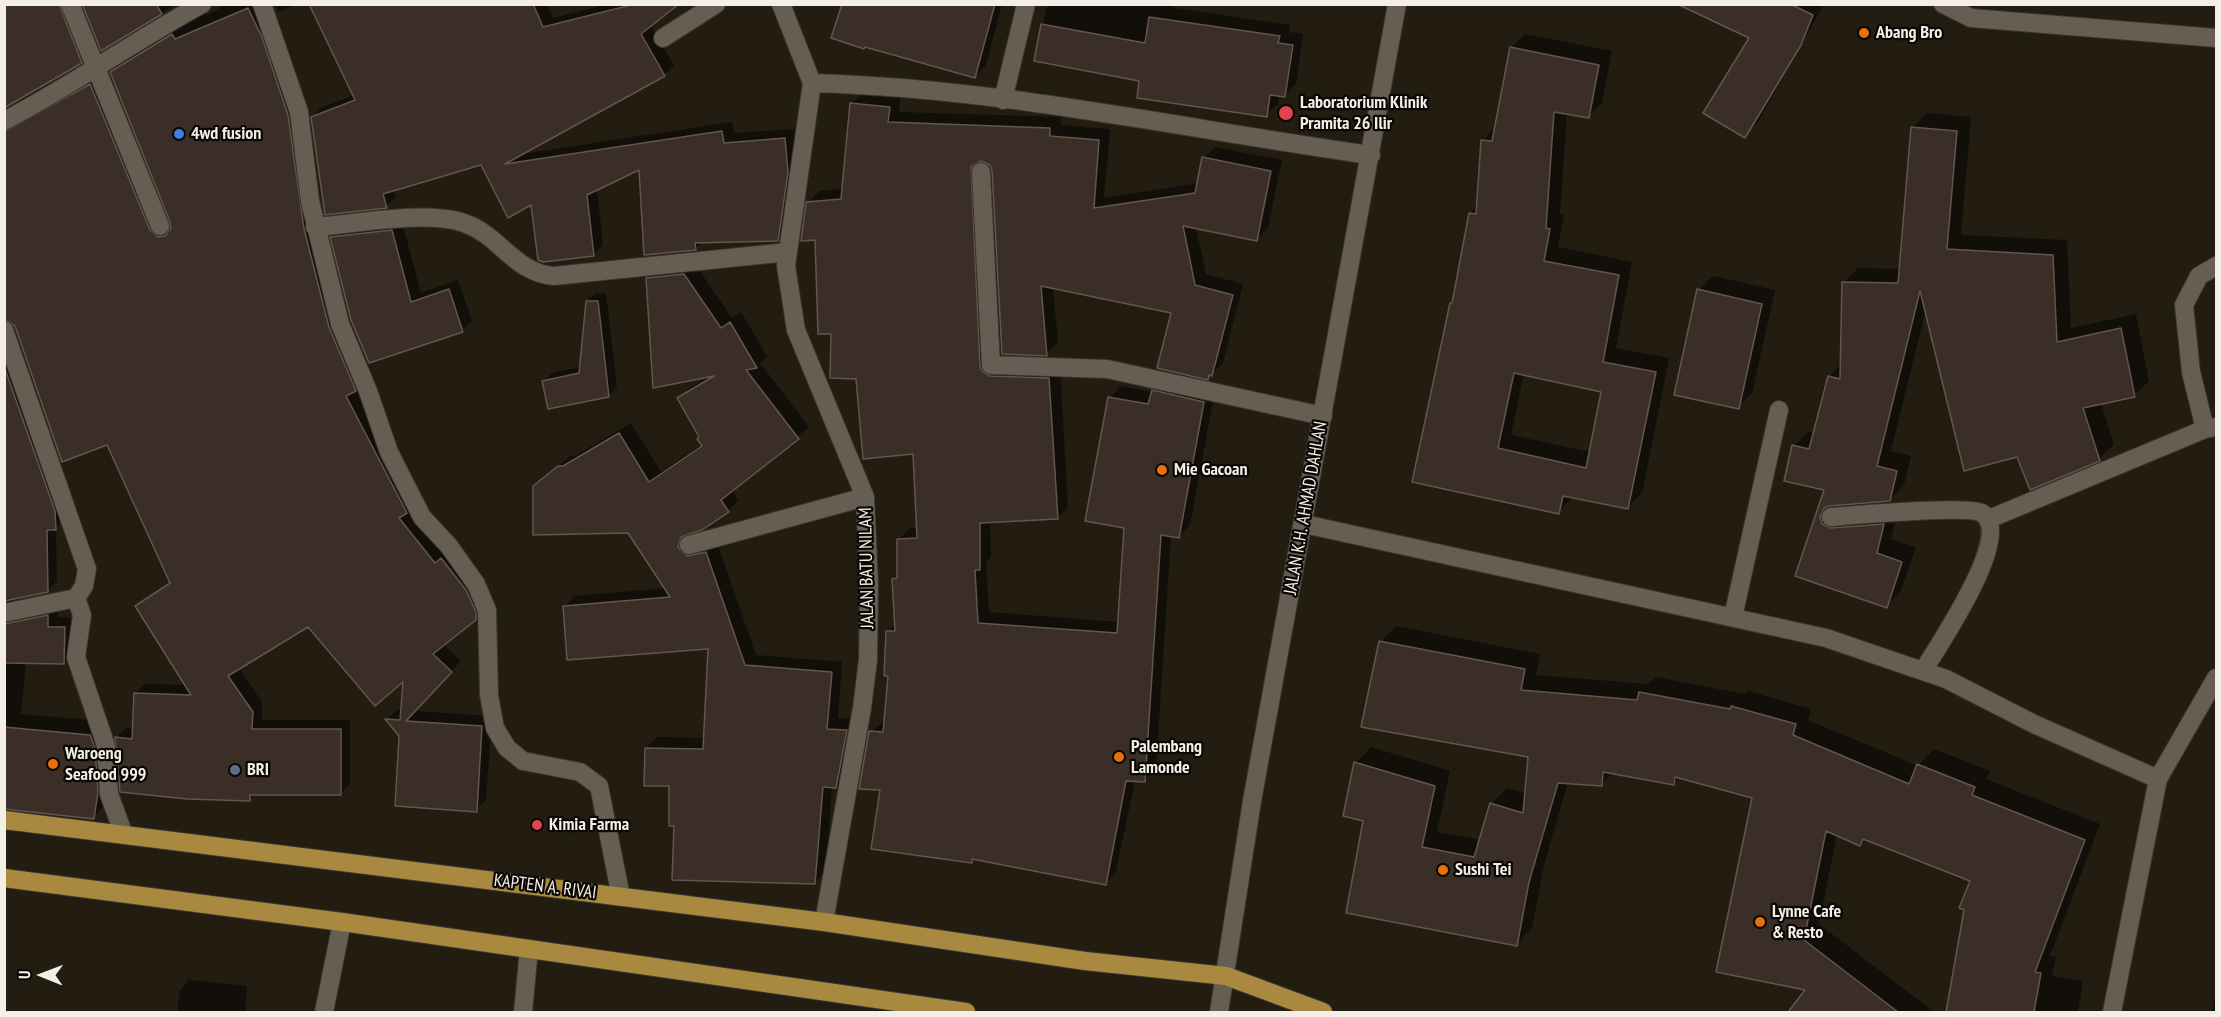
<!DOCTYPE html>
<style>
body{margin:0}
#map{position:relative;width:2221px;height:1017px;overflow:hidden;background:#221c11;font-family:"PT Sans Narrow",sans-serif}
canvas{display:block}
.frame{position:absolute;inset:0;border:6px solid #f3efe7;pointer-events:none}
.north{position:absolute;left:12px;top:945px;width:60px;height:60px;-webkit-text-stroke:4px #090704;paint-order:stroke;rotate:271deg;font-size:16px;font-weight:700;line-height:24px;text-align:center;color:#f3efe7}
.north::after{content:'';display:block;margin:auto;width:21px;height:27px;background:#f3efe7;clip-path:polygon(50% 0,100% 100%,50% 72%,0 100%)}
</style>
<div id="map">
<canvas width="2221" height="1017"></canvas>
<div class="frame"></div>
<div class="north">U</div>
</div>
<script>
const g = document.querySelector('canvas').getContext('2d');
g.lineJoin = 'round';
function fillPath(path, color) {
  g.fillStyle = color;
  g.fill(path, 'evenodd');
}
function trace(path, color, width, dash) {
  g.strokeStyle = color;
  g.lineWidth = width;
  g.lineCap = dash ? 'butt' : 'round';
  g.setLineDash(dash || []);
  g.stroke(path);
}
function write(font, color, halo, rows, align = 'center') {
  g.font = font + ' "PT Sans Narrow",sans-serif';
  g.lineWidth = 4.5;
  g.setLineDash([]);
  g.textBaseline = 'middle';
  g.strokeStyle = halo;
  g.fillStyle = color;
  for (const [text, x, y, turn = 0] of rows) {
    g.save();
    g.translate(x, y);
    g.rotate((+turn || 0) * Math.PI / 180);
    g.textAlign = isNaN(turn) ? turn : align;
    if (halo) g.strokeText(text, 0, 0);
    g.fillText(text, 0, 0);
    g.restore();
  }
}
const shadow = new Path2D(`
 M4 4H72L91 52 81 62Z
 M84 4H176L102 49Z
 M227 4H263L297 104 308 193 365 380 357 389 445 555 485 609 443 644 461 661 414 711 492 716 486 800 476 810 387 719 397 710H402L405 679 308 625 239 668 262 702V720H350V784L340 794H255L249 800 116 738 126 728 134 729 136 693 145 684 186 685 137 606 171 581 108 443 16 326 4 318V117L100 76 159 220 171 227 172 222 112 73 122 63 169 33 205 12 207 15Z
 M276 4H297L278 12Z
 M311 4H547L553 18 609 4H677L650 25 674 65 664 75 521 154 732 122 734 133 795 129 797 162 788 230 778 240 703 241 695 249 640 168 597 188 603 245 593 255 481 163 394 190 396 197 386 207 313 117 322 107 355 95Z
 M844 4H1002L986 65 975 76Z
 M1051 4H1175L1174 8 1290 25 1289 32 1303 34 1296 84 1285 95H1279L1278 104 1266 115 1141 80 1036 60 1046 9Z
 M1700 4H1824L1758 122 1744 136 1751 37Z
 M1525 34 1612 51 1602 103 1588 117 1567 113 1560 214 1564 215 1558 247 1632 262 1616 348 1669 358 1642 493 1628 507 1573 497 1558 512 1414 481 1455 301 1470 214 1478 206 1483 141 1496 127 1511 48ZM1524 373 1602 391 1590 452 1511 435Z
 M863 92 900 96 899 112 1061 117V125L1110 129 1104 198 1199 183 1204 158 1215 147 1282 160 1268 228 1257 239 1196 227 1206 274 1243 284 1223 363 1208 378 1173 311 1053 287 1058 343 1046 354 994 171 986 160H982L991 354 993 360 1060 367 1068 507 1057 518 990 521 991 557 986 562 989 612 1119 622 1125 527 1110 398 1121 386 1153 392 1165 380 1215 391 1190 525 1178 537 1171 535 1156 769 1144 780H1135L1116 872 1105 884 975 858 971 862 881 789 871 732 885 720 889 675 888 632 896 623 894 579 899 574V539L910 528H918L915 453 858 377 832 332 808 203 819 191 844 189 852 103Z
 M1927 113 1971 117 1961 235 2067 240 2071 328 2136 314 2149 381 2134 396 2101 403 2114 444 2099 459 2018 455 1926 309 1891 451 1911 456 1904 485 1889 500 1835 504 1837 509 1898 510 1891 539 1916 547 1901 591 1886 606 1797 575 1826 489 1794 446 1809 431 1815 433 1829 376 1842 364 1843 283 1858 268 1901 269 1912 128Z
 M402 221 421 293 458 280 472 321 462 330 370 362 332 237 341 228Z
 M695 264 732 318 741 312 767 356 760 363 809 427 732 489 738 500 728 511 689 532 688 536 717 542 756 655 842 662 838 718 857 719 847 776 836 787 832 786 826 871 815 882 676 825 671 785 646 748 657 737 705 738 710 647 564 607 575 596 666 588 629 532 534 487 570 456H575L631 423 661 472 702 444 701 437 679 399 690 388 709 376 648 278 659 267Z
 M1713 276 1775 290 1752 393 1738 407 1699 290Z
 M596 293H606L617 387 608 396 543 381 552 373 581 367 587 301Z
 M4 329 65 518 56 527 57 581 47 591 4 600Z
 M57 606 58 617 74 618 73 653 63 663 26 662 21 714 104 721 107 803 93 817 4 782V609Z
 M1396 626 1540 654 1536 675 1648 684 1656 677 1745 694 1748 691 1811 709 1808 720 1918 766 1934 749 1990 771 1986 779 2100 824 2050 956 2056 957 2052 976 2083 981 2078 1012H2009L1977 990 1960 1012H1948L1972 880 1865 839 1860 844 1837 834 1819 924 1934 1012H1790L1808 989 1754 797 1680 777 1673 784 1614 772 1601 785 1568 782 1544 865 1532 928 1517 944 1364 819 1356 763 1371 747 1450 771 1437 832 1481 840 1491 804 1507 788 1527 794 1530 756 1381 641Z
 M189 980 247 986 245 1012H177L180 990Z
 M2216 995V1012H2212Z`);
const building = new Path2D(`
 M4 4H59L82 63 4 108Z
 M82 4H156L162 14 101 51Z
 M309 4H533L543 27 635 4H679L641 34 665 76 505 164 722 131 724 143 785 138 788 173 778 241 695 243 696 250 644 255 639 170 587 195 594 256 543 262 538 260 531 205 508 218 481 165 383 194 387 208 325 215 311 117 355 100Z
 M842 4H995L975 78 865 47 864 49 831 38Z
 M1677 4H1790L1813 15 1801 45 1745 138 1703 113 1749 38Z
 M248 8 262 37 288 115 304 229 329 327 356 391 346 396 407 513 399 518 435 563 441 558 466 590 476 612V620L433 654 452 672 406 721 482 726 477 812 395 806 399 736 385 719 400 720 403 682 375 706 308 627 228 676 253 712 252 729H341V795H250V801L187 799 120 792 115 737 132 739 134 693 191 695 135 606 170 583 107 445 62 462 15 326 4 319V132L90 84 150 230 158 237 165 236 171 228 170 222 110 72 172 34 175 39Z
 M1149 17 1280 36 1278 43 1293 45 1285 97 1270 95 1267 117 1137 98 1139 81 1034 61 1041 24 1145 43Z
 M1510 47 1599 65 1589 118 1554 112 1546 228 1550 229 1544 261 1619 275 1603 362 1656 372 1628 509 1563 496 1559 514 1412 482 1450 303H1452L1469 213 1476 214 1481 140 1492 141ZM1514 373 1601 392 1586 468 1498 448Z
 M850 103 890 107 888 122 1050 128V136L1099 140 1094 208 1195 193 1202 157 1271 171 1257 241 1183 226 1195 285 1233 295 1212 376 1209 375 1208 380 1157 368 1171 313 1041 286 1047 356 1002 354 992 171 990 165 981 161 971 167 980 366 982 371 990 376 1049 378 1058 519 980 523V570H975L978 623 1117 633 1124 528 1085 521 1108 397 1148 404 1152 390 1204 402 1179 538 1161 535 1145 782 1126 781 1106 885 972 859V863L871 849 880 790 859 789 869 731 883 732 888 676H884L886 631H895L892 579 897 578V539L917 538 913 454 863 459 856 379 830 378 831 334H818L815 240 801 241 806 202 841 199Z
 M1911 127 1957 131 1947 249 2053 255 2057 342 2121 328 2135 397 2083 408 2100 461 2030 490 2017 457 1964 471 1920 291 1877 466 1897 471 1890 501 1829 506 1824 508 1820 517 1822 524 1831 528 1884 524 1877 553 1902 562 1887 608 1795 576 1824 490 1784 481 1792 445 1809 449 1828 376 1840 379 1842 282 1898 283Z
 M392 230 411 302 449 289 463 332 369 363 351 320 330 237Z
 M684 274 721 328 730 322 757 368 746 370 799 439 721 500 729 512 702 530 681 537 678 547 687 556 706 552 745 665 832 672 827 729 847 730 836 788 823 787 815 884 672 880 674 826H669V786H644L645 748 703 749 708 649 567 660 563 606 670 597 628 533 533 535V486L558 466H563L619 433 649 482 702 446 697 439 699 437 677 398 714 376 653 388 646 278Z
 M1697 289 1762 304 1739 409 1674 395Z
 M586 301H598L609 397 548 409 542 381 579 373Z
 M4 366 55 511 56 530H47L48 592 4 601Z
 M48 615V627H65L64 664 4 663V624Z
 M1379 641 1525 669 1521 690 1637 700 1639 692 1730 709 1731 706 1796 724 1793 735 1909 784 1917 764 1975 787 1972 795 2085 840 2035 972 2041 973 2034 1012H1946L1964 910 1959 908 1970 881 1863 839 1860 846 1826 831 1804 940 1898 1012H1788L1805 990 1716 972 1752 798 1675 777 1674 785 1603 772 1602 786 1558 783 1529 882 1517 946 1346 913 1363 821 1343 816 1354 762 1435 786 1422 847 1474 857 1490 803 1523 813 1528 757 1361 727Z
 M4 727 90 735 95 748 98 792 94 819 4 809Z`);
const street = new Path2D(`
 M70 4 160 226
 M262 4 299 112 310 201 340 324 368 391 389 452 422 517 449 546 476 584 487 610 489 695 495 728 507 748 523 761 580 772 599 786 621 897
 M781 4 812 83
 M1943 4 1971 18 2216 38
 M663 38 716 4
 M812 83 786 266 796 330 865 497 869 584 868 660 862 708 824 922
 M812 83C1000 88 1185 129 1371 155
 M1003 100 1026 4
 M4 121C72 86 134 41 202 4
 M981 172 991 365 1107 369 1323 416
 M315 227C355 224 427 210 464 223 500 235 514 273 554 276L788 252
 M2216 266 2199 276 2184 305 2191 372 2205 429 2216 427
 M4 330 87 569 84 586 76 598 4 613
 M1831 517C1854 515 1968 505 1982 513 2015 534 1938 646 1923 671
 M1989 519 2205 429
 M1304 524 1826 638 1946 679 2034 724 2158 779
 M689 545 865 497
 M76 598 82 615 76 657 106 746 109 794 124 835
 M1733 617 1779 410
 M324 1012 342 922
 M523 1012 529 949
 M2112 1012 2158 779 2216 678`);
const secondary = new Path2D(`
 M1219 1012 1252 801 1397 4`);
const primary = new Path2D(`
 M4 820 824 922 1085 961 1226 976 1323 1012
 M4 878 342 922 966 1012`);
const markers = [
 [1864,33,6,"#e8710a"],
 [1286,113,8,"#e0444e"],
 [179,134,6,"#3f7fe0"],
 [1162,470,6,"#e8710a"],
 [1119,757,6,"#e8710a"],
 [53,764,6,"#e8710a"],
 [235,770,6,"#5c6f8a"],
 [537,825,6,"#e0444e"],
 [1443,870,6,"#e8710a"],
 [1760,922,6,"#e8710a"]
];
const poiNames = [
 ["Abang Bro",1876,33],
 ["Laboratorium Klinik",1300,103],
 ["Pramita 26 Ilir",1300,124],
 ["4wd fusion",191,134],
 ["Mie Gacoan",1174,470],
 ["Palembang",1131,747],
 ["Lamonde",1131,768],
 ["Waroeng",65,754],
 ["Seafood 999",65,775],
 ["BRI",247,770],
 ["Kimia Farma",549,825],
 ["Sushi Tei",1455,870],
 ["Lynne Cafe",1772,912],
 ["& Resto",1772,933]
];
const streetNames = [
 ["JALAN K.H. AHMAD DAHLAN",1306,508,-80],
 ["JALAN BATU NILAM",867,568,-91],
 ["KAPTEN A. RIVAI",545,887,7]
];
fillPath(shadow, '#0007');
fillPath(building, '#3a2e26');
trace(building, '#63564d', 1.5);
trace(street, '#39352f', 20);
trace(secondary, '#39352f', 20);
trace(primary, '#39352f', 20);
trace(street, '#665e52', 18);
trace(secondary, '#665e52', 18);
trace(primary, '#a9893f', 18);
for (const [x, y, r, color] of markers) {
  const dot = new Path2D();
  dot.arc(x, y, r, 0, 2 * Math.PI);
  g.fillStyle = color;
  g.fill(dot);
  trace(dot, '#090704', 2);
}
write('bold 18px', '#f3efe7', '#090704', poiNames, 'left');
write('18px', '#f3efe7', '#090704', streetNames);
</script>
